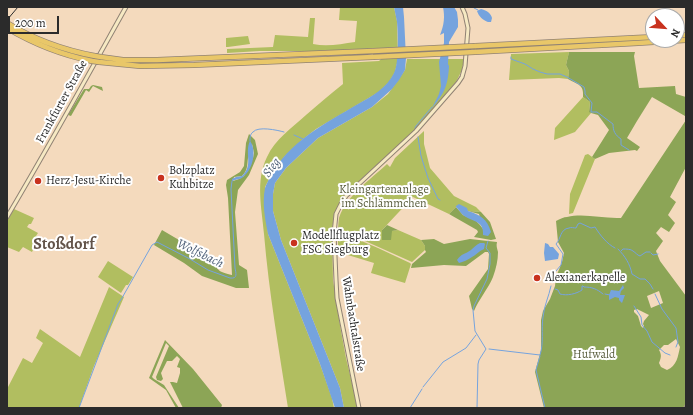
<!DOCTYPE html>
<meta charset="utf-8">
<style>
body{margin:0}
#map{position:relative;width:693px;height:415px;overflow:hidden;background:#f4dabd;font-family:Alegreya,serif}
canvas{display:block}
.frame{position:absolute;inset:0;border:8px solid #2b2b2b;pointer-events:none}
.north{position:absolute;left:645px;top:8px;width:40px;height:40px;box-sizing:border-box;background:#fff;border:1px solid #aaa;border-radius:50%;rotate:116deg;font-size:11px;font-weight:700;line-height:16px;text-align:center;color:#2b2b2b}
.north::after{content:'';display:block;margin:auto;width:14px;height:18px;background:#c8321e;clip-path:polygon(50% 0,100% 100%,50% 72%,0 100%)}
.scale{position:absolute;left:8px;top:16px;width:51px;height:18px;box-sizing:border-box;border:2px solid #2b2b2b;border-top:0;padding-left:5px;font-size:12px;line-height:14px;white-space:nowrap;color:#2b2b2b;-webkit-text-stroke:3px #fff;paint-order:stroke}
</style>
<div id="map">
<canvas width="693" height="415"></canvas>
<div class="frame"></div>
<div class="north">N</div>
<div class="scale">200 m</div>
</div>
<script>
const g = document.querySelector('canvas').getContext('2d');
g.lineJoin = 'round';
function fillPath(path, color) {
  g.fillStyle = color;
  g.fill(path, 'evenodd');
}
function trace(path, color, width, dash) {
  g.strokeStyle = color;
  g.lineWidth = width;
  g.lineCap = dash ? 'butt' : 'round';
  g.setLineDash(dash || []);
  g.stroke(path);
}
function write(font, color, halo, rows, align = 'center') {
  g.font = font + ' Alegreya,serif';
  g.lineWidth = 4;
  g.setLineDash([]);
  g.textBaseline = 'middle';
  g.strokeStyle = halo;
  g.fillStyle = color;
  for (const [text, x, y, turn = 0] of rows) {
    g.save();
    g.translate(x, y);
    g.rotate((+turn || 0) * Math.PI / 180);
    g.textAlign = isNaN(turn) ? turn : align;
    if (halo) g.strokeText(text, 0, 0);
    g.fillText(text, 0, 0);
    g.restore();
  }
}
const green = new Path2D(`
 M340 7H394L397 21 398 59 395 72 390 81 379 92 316 129 302 140 285 156 274 170 265 187 268 234 320 364 332 398 334 408H288C279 350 269 293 264 234 262 209 255 181 267 157 275 139 292 128 306 115 318 105 330 94 343 84L342 63 379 61 385 55V48L331 51H260L227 53V49L273 47 275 35 308 37 310 18H315L313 44C327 47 341 44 355 42L357 21 339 20Z
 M248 36 250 44 228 47H226V38Z
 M569 52 566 65 569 71 568 79 559 78 509 80 511 54Z
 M407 59H464L462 70 456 82 414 131 344 195 334 214 332 232 333 280 341 331 346 358 358 408H344L340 388 281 240 273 211V194L275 183 286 168 318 138 372 107 388 94 405 70Z
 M583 97 590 102 589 111 591 113 575 132 554 140 555 128Z
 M424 131V144L430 168 454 196 476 207 481 212 468 211 456 206V207L449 214 413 197 382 230V239L391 231 398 230 421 240 425 246V250L412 262 345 232 342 234 338 237C338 231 338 224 339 218 346 196 370 180 387 164L390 167 395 158Z
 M588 154 595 159 573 213 569 214 570 194 585 155Z
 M14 209 34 218 31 224H29L27 227 38 233 36 236 39 237 32 252 23 247 19 252 7 247V221Z
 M345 234 378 248 410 263 411 264 405 283 371 273 374 263 338 252V240L341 236Z
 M108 261 133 277 128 285H126L121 293 98 277Z
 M109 287 124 297 94 366 79 408H7V389L23 358 32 363 43 343 36 338 40 329 80 357Z`);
const forest = new Path2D(`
 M569 52H635L634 56 639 88 675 86 676 94 686 97V115L685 116 652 97 637 121 627 138 640 147 637 151 635 150 609 153 595 159 592 157 609 130 598 115 591 113 589 112 590 102 583 97C584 84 578 85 568 79L569 71 566 65Z
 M93 85 102 87 103 91 93 86 89 92 86 90 71 116 68 115 84 89H89L91 86Z
 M686 120V167L670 197 676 202 668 215 675 223 669 232 661 227 656 233 663 241 656 251 660 261 686 296V403L683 408H544L535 372 541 350V320L543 311 550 299 555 286 556 277 562 262 564 253 558 242 556 221C560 219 564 217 567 217 585 213 603 219 621 218ZM659 291 663 303 651 308 647 296ZM637 309 649 315 644 321 643 324 644 326 643 328 641 326 638 316 634 312V310ZM676 339 680 347C678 356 677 366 667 370L661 367 659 363C661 358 662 355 659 350L664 345H668Z
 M249 134 255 140 258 154 249 175 238 190 235 212 239 265 247 270 249 288H236L202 276 184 263 154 245 162 230 213 260C218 272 220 272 232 275L228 198 226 185 227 180 240 172 244 166 246 143ZM252 144 254 153 253 158 244 176 239 179 233 181 234 177 242 176C248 170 247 165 248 158 249 153 251 149 252 144Z
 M456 207 463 215 476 221 480 225 483 229 485 236 479 214 468 211 481 212 490 222 496 239 491 240 474 237 478 232 477 230 449 214Z
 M387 225 398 230 392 231 391 240H382V230Z
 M434 239 444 244 470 239 497 242C496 246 497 248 498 252 498 260 496 269 493 277 488 289 479 299 474 311L472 309 469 296 488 269 489 254 488 252H485L466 266 444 265 411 268 412 264 426 252 425 250V246L421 240Z
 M165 340 193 369 222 405 221 408H183L170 382H173L177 383 180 373V368L177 367 180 359 177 356 172 361H167L161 373 163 379 161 381 157 380 156 377 169 346 166 343 152 377 154 379 164 385 179 408H176L166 390 149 378Z`);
const water = new Path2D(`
 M394 7H403L404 17 406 58 405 70 399 80 392 89 372 107 318 138 286 168 275 183 273 194V211L281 240 340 388 344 408H335L320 364 268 234C265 219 262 203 265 188 266 185 268 181 270 177 288 142 326 123 358 104 372 96 387 88 394 73 399 64 398 34 397 22 396 17 395 12 394 7Z
 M443 7H454L457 12 458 20V27L449 42 448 64 449 66C448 85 445 92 433 107L432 108 439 94 441 86 439 62 444 43V33L440 35C444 25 445 17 443 7Z
 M481 9C486 10 491 13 492 18L491 22H488C483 20 479 17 477 11Z
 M250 141C257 150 253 169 244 176 241 180 236 179 232 181V179L236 177 242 176C254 165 244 153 250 141Z
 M459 204 467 208 468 211C481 215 487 219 491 232L488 236 483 235C484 220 472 222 463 215 461 213 458 209 456 207V206Z
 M480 243H484L485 244 484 249C479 251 476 255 472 257 468 260 463 262 459 263L457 260C462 253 464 255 471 250 474 247 476 245 480 243Z
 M545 243 548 244 550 247H553L559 254 558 259 545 261 544 253Z
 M623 285 624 288 621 291 620 295H625L622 303 619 300V298L615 297 609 300V295L611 290 619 291Z`);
const stream = new Path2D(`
 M474 8 478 10
 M511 57V59L525 64 533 69 540 72 547 74H560L567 77 584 87 585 91V94L592 103 591 112H597L613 124C613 131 615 135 621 139V145L629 150
 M415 128 416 126 432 107
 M294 135 303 139
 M418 137 421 156 428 178 438 199 440 200
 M250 141C250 138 250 134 253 132 258 126 277 130 284 132
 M618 249C625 256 630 264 632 274L640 279H645L650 284 653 289
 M621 251 623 249C626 249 631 249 633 251 636 253 637 255 640 256L646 252H650
 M651 253 653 255 658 254
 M551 280V277L561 265 563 254 556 244C561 239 560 229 569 228 571 227 574 228 576 228L578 224 580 223 591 228 595 227C600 235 607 244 615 248
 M555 289 558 290 560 294C567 296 576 294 582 290V286H583L584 287C592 287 597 289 603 294
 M605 294 610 295
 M655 294 662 309 676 328 678 342 676 347
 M634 306 641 317 642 325 647 331 652 342 665 353 670 355
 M489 349 540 355C544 343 541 330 543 317 544 306 549 296 551 286
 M540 356 536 370 545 408
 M423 387 443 362 466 348 476 335
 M79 408 118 304 122 298 152 245 157 242 190 259 208 270 230 278C238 279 236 273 235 268L231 189 232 181
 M410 408 422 389
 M477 408 478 364 479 360 486 349 475 331 473 310 474 306 487 279 490 264V253L486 248 488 241`);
const tertiary = new Path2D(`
 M686 408V407`);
const secondary = new Path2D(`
 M7 217C48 148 87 77 126 7
 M359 408 337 298 336 280 334 233 335 224 336 214 341 204 346 196 416 131 458 83 462 77 465 66 468 28 465 14 462 7`);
const motorway = new Path2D(`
 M7 23C35 40 63 50 95 56
 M7 28C34 44 62 55 92 61
 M677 35H686
 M475 46 653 37
 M475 52 638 43 686 40
 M101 57 123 60H157L373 51
 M99 62 140 66 194 65 373 57`);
const rail = new Path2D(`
 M7 20 18 7`);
const motorwayBridge = new Path2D(`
 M373 51 475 46
 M95 56 101 57
 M373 57 475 52
 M92 61 99 62`);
const markers = [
 [161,178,4,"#c8321e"],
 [38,181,4,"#c8321e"],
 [294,243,4,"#c8321e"],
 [537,278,4,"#c8321e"]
];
const streetNames = [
 ["Frankfurter Straße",62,102,-61],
 ["Wahnbachtalstraße",353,324,81]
];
const poiNames = [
 ["Bolzplatz",169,171],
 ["Kuhbitze",169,185],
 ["Herz-Jesu-Kirche",46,181],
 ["Modellflugplatz",302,236],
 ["FSC Siegburg",302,250],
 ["Alexianerkapelle",545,278]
];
const parkNames = [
 ["Kleingartenanlage",384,190],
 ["im Schlämmchen",384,204],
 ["Hufwald",594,355]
];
const waterNames = [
 ["Sieg",272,168,-53],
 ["Wolfsbach",200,254,26]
];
const districtNames = [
 ["Stoßdorf",64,245]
];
fillPath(green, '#b1be60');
fillPath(forest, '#8ca556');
fillPath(water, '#75a3de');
trace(stream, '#75a3de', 1);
trace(tertiary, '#908274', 4.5);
trace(secondary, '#908274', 5);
trace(motorway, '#908274', 6);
trace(tertiary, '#fff', 2.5);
trace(secondary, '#f6e9c3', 3);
trace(motorway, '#e9c769', 4.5);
trace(rail, '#2b2b2b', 1);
trace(motorwayBridge, '#908274', 6, []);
trace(motorwayBridge, '#e9c769', 4.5);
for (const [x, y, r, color] of markers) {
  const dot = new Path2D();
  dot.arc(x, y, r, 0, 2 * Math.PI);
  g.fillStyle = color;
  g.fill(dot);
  trace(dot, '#fff', 1.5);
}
write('12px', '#2b2b2b', '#fff', streetNames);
write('12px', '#2b2b2b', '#fff', poiNames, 'left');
write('12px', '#5a5e3e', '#fff', parkNames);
write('italic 13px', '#495b73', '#fff', waterNames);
write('bold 16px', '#625349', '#fff', districtNames);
</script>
